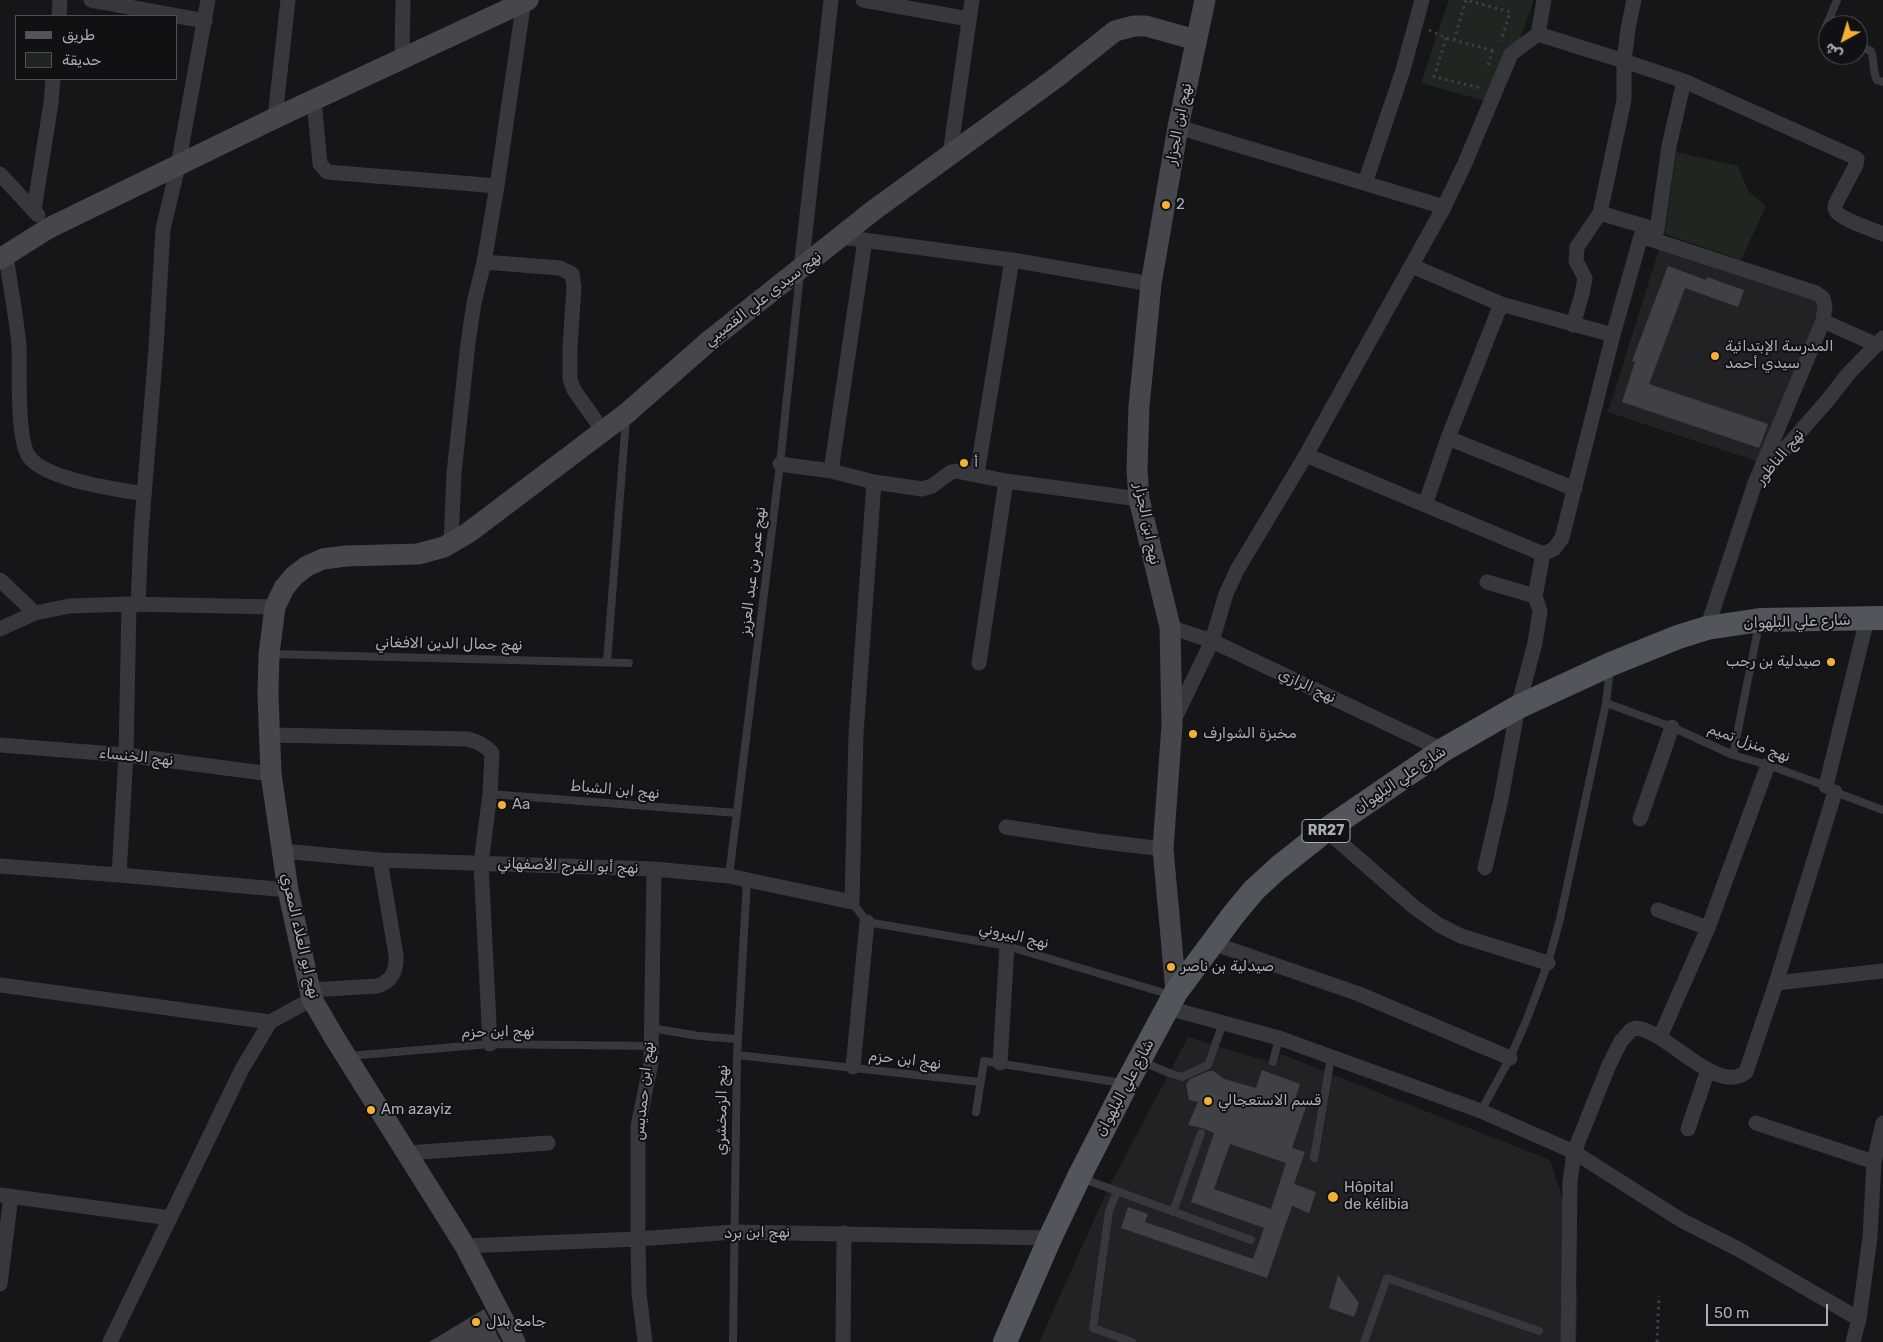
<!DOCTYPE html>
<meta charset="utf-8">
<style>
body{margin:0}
#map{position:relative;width:1883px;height:1342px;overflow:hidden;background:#161618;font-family:Rubik,Vazirmatn,sans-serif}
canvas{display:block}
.legend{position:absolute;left:15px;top:15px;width:162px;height:65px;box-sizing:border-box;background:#111113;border:1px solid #4d4f55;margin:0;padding:6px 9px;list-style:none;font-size:15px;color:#a8adb8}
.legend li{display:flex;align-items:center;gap:10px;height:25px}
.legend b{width:25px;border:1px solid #4d4f55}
.north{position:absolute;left:1818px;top:15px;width:50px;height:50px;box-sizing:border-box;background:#111113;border:1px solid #4d4f55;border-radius:50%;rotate:219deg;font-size:14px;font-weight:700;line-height:20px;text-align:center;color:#a8adb8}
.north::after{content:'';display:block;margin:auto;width:18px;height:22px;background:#f2b134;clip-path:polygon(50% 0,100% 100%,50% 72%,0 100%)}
.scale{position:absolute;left:1706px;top:1304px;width:122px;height:22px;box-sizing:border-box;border:2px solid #a8adb8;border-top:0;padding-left:6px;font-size:15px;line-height:18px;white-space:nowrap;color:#a8adb8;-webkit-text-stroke:4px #111113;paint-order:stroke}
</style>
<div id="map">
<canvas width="1883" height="1342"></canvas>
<ul class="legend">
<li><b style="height:6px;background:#53555c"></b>طريق</li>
<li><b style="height:14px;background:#1e261f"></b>حديقة</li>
</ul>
<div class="north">ش</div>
<div class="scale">50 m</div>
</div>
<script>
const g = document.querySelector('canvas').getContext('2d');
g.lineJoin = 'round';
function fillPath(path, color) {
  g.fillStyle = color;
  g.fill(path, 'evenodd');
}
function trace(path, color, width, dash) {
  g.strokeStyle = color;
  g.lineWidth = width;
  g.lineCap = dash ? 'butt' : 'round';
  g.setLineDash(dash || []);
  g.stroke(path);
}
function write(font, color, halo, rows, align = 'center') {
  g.font = font + ' Rubik,Vazirmatn,sans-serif';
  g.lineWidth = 4;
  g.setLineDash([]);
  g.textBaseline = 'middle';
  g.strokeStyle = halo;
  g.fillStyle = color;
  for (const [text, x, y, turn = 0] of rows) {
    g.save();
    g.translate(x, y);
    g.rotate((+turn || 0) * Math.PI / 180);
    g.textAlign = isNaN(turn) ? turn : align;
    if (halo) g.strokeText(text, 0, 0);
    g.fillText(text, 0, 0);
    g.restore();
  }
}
const built = new Path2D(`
 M1660 246 1823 299 1768 465 1608 412Z
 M1188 1037 1277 1064 1281 1054 1550 1160 1565 1206 1578 1300 1576 1342H1039L1108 1189Z`);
const green = new Path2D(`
 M1449 0H1534L1496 104 1421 83Z
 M1676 152 1738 166 1748 191 1766 206 1741 260 1665 234Z`);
const building = new Path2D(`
 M1668 266 1706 280 1707 277 1744 290 1738 307 1685 288 1649 384 1768 424 1759 448 1622 402 1635 362 1632 361Z
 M1262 1070 1300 1084 1294 1103 1306 1107 1292 1148 1305 1152 1294 1184 1316 1192 1309 1213 1292 1206 1267 1278 1121 1228 1128 1207 1148 1214 1145 1222 1253 1259 1264 1228 1191 1202 1214 1133 1202 1128 1188 1125 1198 1102 1189 1100 1186 1084 1190 1079 1209 1071H1213L1224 1079 1256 1088ZM1230 1144 1286 1163 1271 1209 1214 1189Z
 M1338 1275 1359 1303 1354 1317 1329 1308Z
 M484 1309 501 1342H429Z`);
const path = new Path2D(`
 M1429 30 1446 38 1495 51
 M1446 38 1434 77 1481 88
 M1454 40 1466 0 1510 12 1501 41
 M1488 65 1493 50
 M1657 1342 1659 1296`);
const lane = new Path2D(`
 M1828 35 1825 29 1837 0
 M1858 45 1871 51C1875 61 1872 71 1877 80L1883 82
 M271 654 629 663
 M607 661 626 419
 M1606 703 1672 727 1733 755 1768 765 1826 786 1835 792 1883 810
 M1733 755 1759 624
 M490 794 737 813
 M729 876 780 464 800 273
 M852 902 867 922 1007 946 1171 995
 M651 1028 699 1036 737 1039
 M737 1055 980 1082
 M348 1056 490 1044 650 1046
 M1141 1061 1169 1073 1182 1077 1208 1065 1223 1023
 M1273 1062 1279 1038
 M1481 1111 1510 1058 1527 1019 1548 963 1560 919 1606 703 1610 668
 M976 1112 984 1061 1122 1083
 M1314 1158 1331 1057
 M1081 1178 1251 1240
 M1117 1192 1109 1211 1093 1328 1132 1342
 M1173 1212 1201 1133
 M733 1342 737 1055 747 880
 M1364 1342 1387 1278 1539 1331`);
const street = new Path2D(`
 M91 0 205 21
 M863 0 969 19
 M1634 0 1628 29 1624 61 1684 81 1854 157 1857 159 1856 165 1836 203C1835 206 1834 208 1836 211 1840 219 1874 230 1883 234
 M59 16 60 0
 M1538 34 1624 61V100L1600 213 1577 247 1576 261 1585 278 1582 294 1573 325
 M402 58 403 0
 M314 100 320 164 327 172 497 186
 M275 118 288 0
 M1178 127 1444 207
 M950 154 972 0
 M0 174 38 215
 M1365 183 1403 70 1422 0
 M34 210 51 103 53 79
 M1600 213 1657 230
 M1641 236 1816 293 1823 298 1825 306 1823 321 1755 483
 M841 237 1012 260 1151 284
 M6 255C10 285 16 315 19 345 20 369 16 442 30 458 48 480 116 489 144 494
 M484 262 560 268 572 274 574 287 570 347V379L574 390 603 431
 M1412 266 1501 304 1613 335
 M801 269 831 0
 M1823 321 1877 345
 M1448 438 1575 489
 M1306 455 1543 554 1554 549 1562 538 1613 335 1641 236 1657 230 1669 146 1684 81
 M780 464 831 471 874 482 922 489 932 486 951 472 956 471 1006 481 1139 499
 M831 471 865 240
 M977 474 1012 260
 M1425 505 1448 438 1501 304
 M451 544 454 473 468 343 474 303 484 262 497 186 524 0
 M0 580 35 613
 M1535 596 1543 554
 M138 605 141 533 156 348 163 229 178 166 208 0
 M1170 627 1212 641 1443 750
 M1707 628 1755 483 1827 401 1849 373 1883 338
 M0 629 35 613 69 606 129 604 275 607
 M979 663 1006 481
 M1173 722 1212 641 1226 594 1237 570 1306 455 1444 207 1465 163 1511 54 1538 34 1544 0
 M270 735 468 739C478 742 485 745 492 753L490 794 481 863 490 1044
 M0 745 126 755 271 774
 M1826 786 1867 619
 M1640 819 1672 727
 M1006 827 1097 841 1163 849
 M1326 830 1414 907 1439 925 1461 936 1548 963
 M282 851 380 860 654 869 729 876 852 902 856 734 874 482
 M0 866 119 875 288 890
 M1485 868 1501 799 1518 707 1535 643 1540 611 1535 596 1487 582
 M119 875 126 755 129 604
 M1658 910 1708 928
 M1212 943 1359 994 1510 1058
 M1776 983 1883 971
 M0 985 270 1022
 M311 990 377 986C392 982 397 970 396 955L380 860
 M1168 1008 1279 1038 1481 1111 1574 1152 1681 1220 1738 1249 1859 1319
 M1660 1037 1708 928 1768 765
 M1000 1063 1007 946
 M853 1067 867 922
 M1756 1123 1874 1162
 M1688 1129 1708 1070
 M407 1153 548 1143
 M0 1195 170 1218
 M465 1246 638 1239 734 1232 1050 1238
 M0 1284 11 1196
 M110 1342 242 1069 270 1022 312 999
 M645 1342 639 1293 638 1239V1126L651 1063 654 869
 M843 1342 844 1233
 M1568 1342 1570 1182 1574 1152 1609 1065 1621 1041 1631 1030 1636 1028C1668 1031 1717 1096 1746 1072L1776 983 1835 792
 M1853 1342 1859 1319 1870 1237 1874 1162 1883 1123`);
const secondary = new Path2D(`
 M0 259 49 228 275 118 528 0
 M1176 992 1163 849 1172 725 1170 627 1139 499 1137 470 1139 406 1151 284 1178 127 1205 0
 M515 1342 465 1246 334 1037 312 999 288 890 271 774 268 695 269 654 275 607 284 588 294 576 307 566 323 559 346 556 418 554 444 547 468 533 627 413 709 341 874 210 1057 77 1115 31 1134 26H1146L1196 40`);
const primary = new Path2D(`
 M1005 1342 1050 1238 1079 1177 1127 1083 1176 992 1234 914 1254 890 1278 868 1326 830 1443 750 1518 707 1611 664 1678 637 1707 628 1760 620 1883 618`);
const markers = [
 [1166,205,5,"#f2b134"],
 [1715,356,5,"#f2b134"],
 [964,463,5,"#f2b134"],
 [1831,662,5,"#f2b134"],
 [1193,734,5,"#f2b134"],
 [502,805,5,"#f2b134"],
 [1171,967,5,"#f2b134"],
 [1208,1101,5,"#f2b134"],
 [371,1110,5,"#f2b134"],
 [1333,1197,6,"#f2b134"],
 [476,1322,5,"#f2b134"]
];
const shields = [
 [1326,831,48]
];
const shieldNames = [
 ["RR27",1326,831]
];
const streetNames = [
 ["نهج ابن الجزار",1179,124,-79],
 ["نهج سيدي علي القصيبي",763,299,-38],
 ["نهج الناظور",1780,457,-50],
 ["نهج ابن الجزار",1147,524,79],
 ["نهج عمر بن عبد العزيز",753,571,-83],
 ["شارع علي البلهوان",1797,622,-2],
 ["نهج جمال الدين الافغاني",449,644,1],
 ["نهج الرازي",1307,686,25],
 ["نهج منزل تميم",1749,743,20],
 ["نهج الخنساء",136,757,6],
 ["شارع علي البلهوان",1400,780,-34],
 ["نهج ابن الشباط",615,790,5],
 ["نهج أبو الفرج الأصفهاني",568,866,2],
 ["نهج ابو العلاء المعري",300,936,77],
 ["نهج البيروني",1014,936,13],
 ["نهج ابن حزم",498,1032,-1],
 ["نهج ابن حزم",905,1060,7],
 ["شارع علي البلهوان",1125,1088,-62],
 ["نهج ابن حمديس",644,1091,-84],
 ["نهج الزمخشري",722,1110,-89],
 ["نهج ابن برد",757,1233,-1]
];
const poiNames = [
 ["2",1176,205],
 ["المدرسة الإبتدائية",1725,347],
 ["سيدي أحمد",1725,364],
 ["أ",974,463],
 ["صيدلية بن رجب",1821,662,"right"],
 ["مخبزة الشوارف",1203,734],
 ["Aa",512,805],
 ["صيدلية بن ناصر",1181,967],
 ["قسم الاستعجالي",1218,1101],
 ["Am azayiz",381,1110],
 ["Hôpital",1344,1188],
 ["de kélibia",1344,1205],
 ["جامع بلال",486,1322]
];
fillPath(built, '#222225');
fillPath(green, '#1e261f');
fillPath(building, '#404145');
trace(path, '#3d3f44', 3, [2.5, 4]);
trace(lane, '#37383d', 8);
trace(street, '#37383d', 15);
trace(secondary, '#45474d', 21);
trace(primary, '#53555c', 24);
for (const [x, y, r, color] of markers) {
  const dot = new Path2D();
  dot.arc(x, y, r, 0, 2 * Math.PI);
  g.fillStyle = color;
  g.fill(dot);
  trace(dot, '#111113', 2);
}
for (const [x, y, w] of shields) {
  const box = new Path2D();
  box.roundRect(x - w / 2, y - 11.5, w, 23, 4);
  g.fillStyle = '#111113';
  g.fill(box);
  trace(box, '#a8adb8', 1);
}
write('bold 14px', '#a8adb8', null, shieldNames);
write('15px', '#a8adb8', '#111113', streetNames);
write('15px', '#a8adb8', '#111113', poiNames, 'left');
</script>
